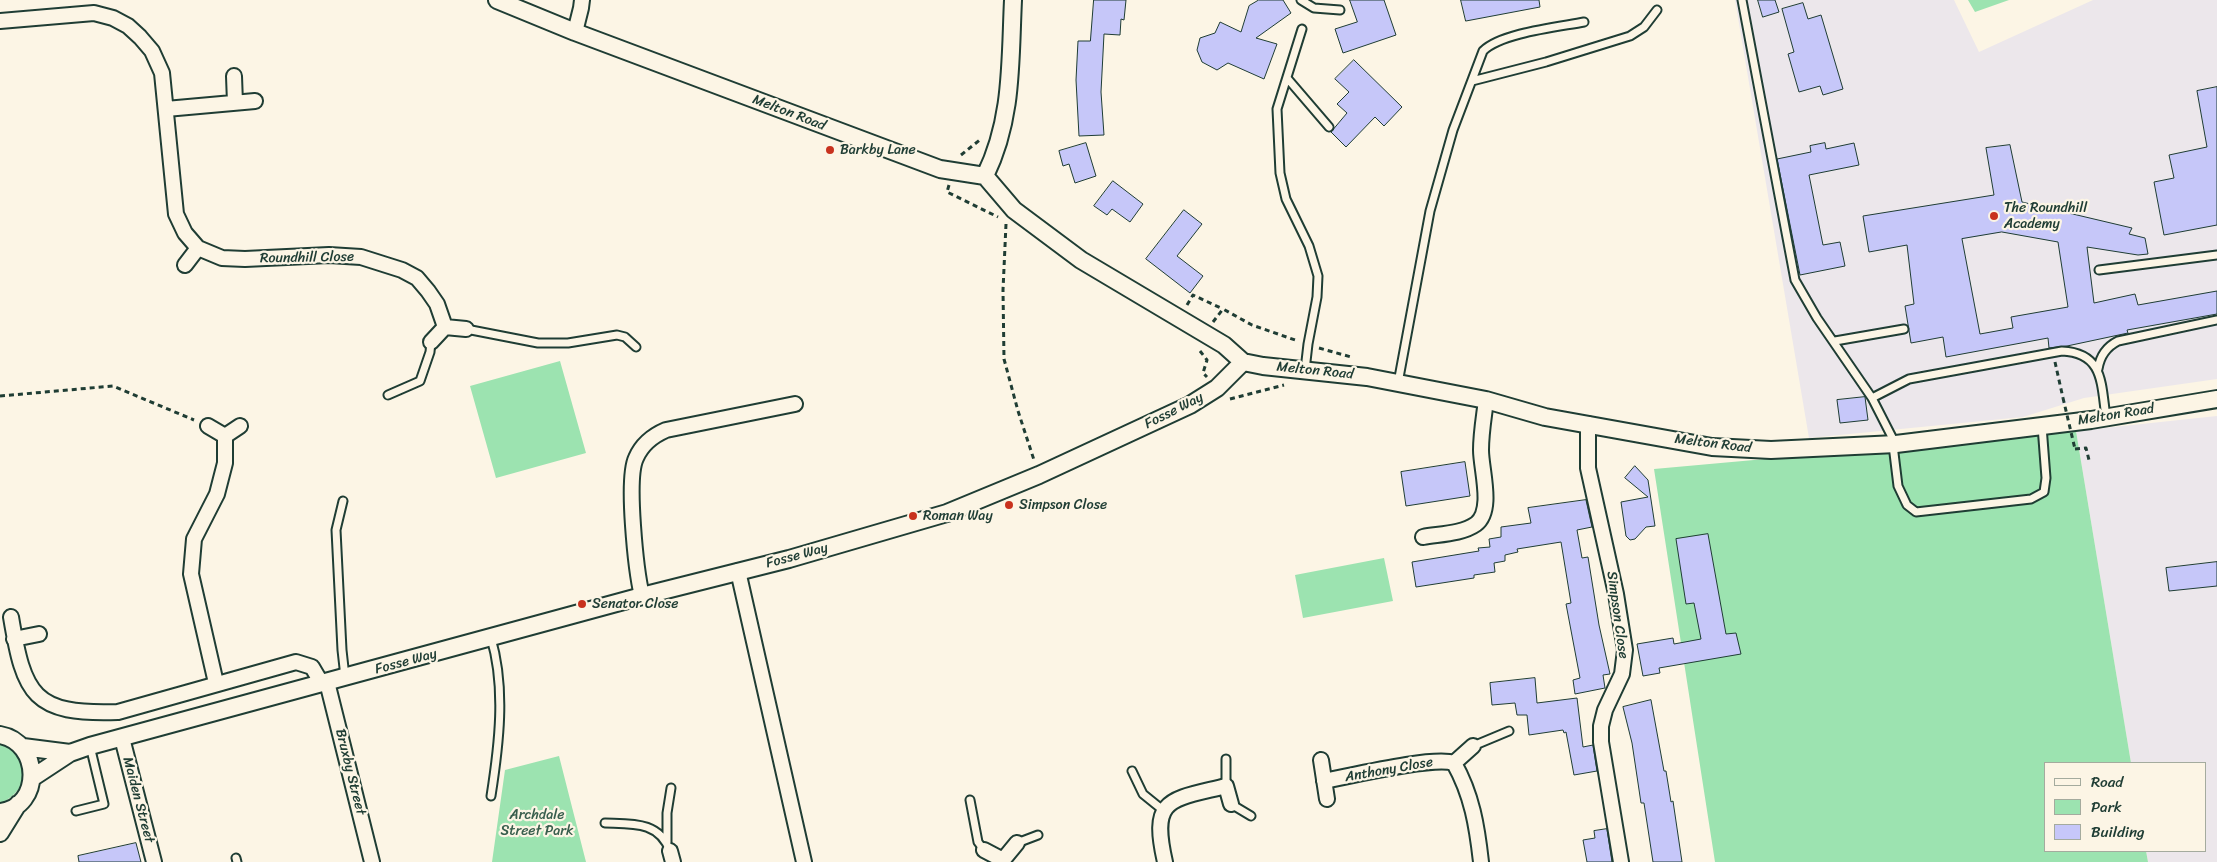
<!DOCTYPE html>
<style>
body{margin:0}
#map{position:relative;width:2217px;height:862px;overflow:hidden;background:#fcf5e5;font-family:Sriracha,sans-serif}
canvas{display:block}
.legend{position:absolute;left:2044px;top:762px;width:162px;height:90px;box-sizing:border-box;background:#fcf5e5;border:1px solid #a4ab9e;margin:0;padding:6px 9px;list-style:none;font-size:15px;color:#1f3d34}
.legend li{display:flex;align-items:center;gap:10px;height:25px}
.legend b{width:25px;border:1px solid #a4ab9e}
</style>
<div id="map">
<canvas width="2217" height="862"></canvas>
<ul class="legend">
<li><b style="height:6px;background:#fcf5e5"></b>Road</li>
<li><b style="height:14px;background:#9ce3b0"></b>Park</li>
<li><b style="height:14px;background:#c6c7f9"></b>Building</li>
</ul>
</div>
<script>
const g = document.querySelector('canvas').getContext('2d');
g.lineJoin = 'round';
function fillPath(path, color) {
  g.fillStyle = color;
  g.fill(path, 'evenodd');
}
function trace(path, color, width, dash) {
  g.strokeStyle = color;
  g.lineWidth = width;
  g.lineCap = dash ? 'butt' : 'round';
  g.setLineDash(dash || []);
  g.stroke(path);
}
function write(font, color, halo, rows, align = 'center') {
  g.font = font + ' Sriracha,sans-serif';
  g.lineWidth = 4.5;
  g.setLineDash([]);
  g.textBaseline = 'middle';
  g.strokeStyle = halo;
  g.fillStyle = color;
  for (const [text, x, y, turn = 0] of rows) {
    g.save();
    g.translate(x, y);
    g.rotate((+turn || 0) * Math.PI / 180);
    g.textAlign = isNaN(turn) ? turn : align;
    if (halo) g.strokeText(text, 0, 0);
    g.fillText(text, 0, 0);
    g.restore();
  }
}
const built = new Path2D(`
 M1735 0H1954L1979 52 2093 0H2217V379L2084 398 2023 417 1809 438Z
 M2217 416V862H2148L2146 851H2206V763H2131L2076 431Z`);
const green = new Path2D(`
 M1968 0H2009L1975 12Z
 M560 361 586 453 496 478 470 386Z
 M2076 431 2131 763H2046V851H2146L2148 862H1715L1654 469Z
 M1384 558 1393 601 1303 618 1295 575Z
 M0 743C35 756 31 789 0 804Z
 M559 756 586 862H492L505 770Z`);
const building = new Path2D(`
 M1094 0H1126L1124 20 1121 19 1120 35 1104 34 1101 92 1104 135 1079 136 1076 80 1078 41H1090Z
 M1259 0H1283L1291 13 1256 38 1277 44 1264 79 1228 63 1217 70 1202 62 1197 50 1200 38 1215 33 1220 22 1241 32 1249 6Z
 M1350 0H1384L1396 35 1343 53 1335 29 1357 22Z
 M1461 0H1539L1540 7 1466 21Z
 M1758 0H1775L1779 12 1763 17Z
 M1803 3 1808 19 1821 15 1843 89 1823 95 1820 86 1799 92 1788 54 1794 52 1782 9Z
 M1354 60 1402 107 1384 126 1375 117 1346 147 1331 132 1347 113 1337 104 1349 92 1335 79Z
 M2217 87V225L2164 235 2154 182 2174 178 2169 155 2207 147 2197 91Z
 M1086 143 1096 176 1075 183 1069 164 1063 166 1059 151Z
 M1825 143 1826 149 1854 143 1859 165 1809 175 1823 245 1840 242 1845 266 1800 275 1777 159 1811 152 1810 146Z
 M2010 145 2022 202 2132 228 2129 234 2145 238 2148 254 2138 255 2087 247 2094 303 2135 294 2138 305 2217 291V314L2127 330 2128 333 2067 346 2049 348 2048 338 1946 357 1943 337 1911 343 1905 306 1914 304 1907 245 1869 252 1863 216 1994 195 1986 148ZM2002 232 2058 242 2068 307 2011 317 2013 328 1980 334 1962 239Z
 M1113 181 1143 204 1130 222 1112 209 1107 215 1094 206Z
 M1184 210 1202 224 1177 256 1203 276 1190 293 1146 259Z
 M1865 397 1868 420 1840 423 1837 400Z
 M1465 462 1470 496 1406 506 1401 472Z
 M1635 466 1648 480 1655 526 1646 527 1635 539 1630 540 1626 536 1621 502 1648 497 1625 478Z
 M1586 500 1592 527 1577 530 1582 558 1588 557 1599 625 1610 674 1603 675 1605 688 1575 694 1573 680 1580 678 1566 604 1571 603 1561 542 1517 549 1518 552 1505 555V561L1494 563 1495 572 1474 575V578L1416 587 1412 562 1479 551 1478 548 1490 547 1489 539 1501 537V527L1531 523 1528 508Z
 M1708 534 1726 634 1736 633 1741 654 1659 668 1660 673 1643 676 1637 644 1673 638 1674 644 1701 639 1694 603 1686 604 1676 539Z
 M2217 562V586L2169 591 2166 568Z
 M1535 678 1537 703 1577 698 1583 747 1593 745 1597 771 1574 775 1566 732 1564 733 1563 730 1529 735 1527 715H1517L1515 703 1492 705 1490 683Z
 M1651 700 1664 771H1666L1671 802 1673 801 1682 862H1653L1644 803H1641L1632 743 1623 707Z
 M1607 829 1612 862H1587L1583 840 1595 838 1594 831Z
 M136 843 141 862H79L78 856Z`);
const path = new Path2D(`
 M961 155 981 139
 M949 185 947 192 998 217
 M1006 224 1003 290 1004 359 1018 411 1034 460
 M1187 305 1193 295 1223 309
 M1213 322 1223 309 1252 325 1298 341
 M1319 348 1351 357
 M1200 351 1207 360 1203 373 1207 377
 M2055 362 2063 398
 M0 396 113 386 194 420
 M1230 399 1284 385
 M2075 449 2086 448 2089 460`);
const service = new Path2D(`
 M1301 0 1314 8 1340 10
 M1742 0 1795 280 1817 318 1872 398 1895 443
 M1302 29 1277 109 1280 173 1286 199 1309 246 1318 276 1317 297 1308 344 1305 370
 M1287 78 1329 127
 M1472 81 1546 62 1630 36 1644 27 1657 10
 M2099 270 2217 255
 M466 329 538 343H568L617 335 625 337 636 347
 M1835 341 1904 329
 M2098 369C2100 356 2106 347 2118 341L2217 320
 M1398 383 1430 211 1453 130 1483 51C1501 33 1558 27 1584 22
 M388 395 420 381 430 352 431 342
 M1872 398 1909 379 2062 351C2104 353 2101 384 2106 417
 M1893 445 1898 486 1907 505 1916 512 2031 499 2044 492 2046 478 2042 426
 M343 501 336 530 342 650 345 677
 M491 638C506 688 499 745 491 796
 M1473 746 1509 731
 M1226 759V786
 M1132 771 1143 794 1164 811
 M970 800 978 842 984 850
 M1231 804 1251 816
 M76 811 104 804 90 746
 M605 823C632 824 659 821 670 851
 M667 842V813L671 788
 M1017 843 1038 835
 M236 858 237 862`);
const minor = new Path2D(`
 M0 21 94 13 113 18 128 26 140 37 152 51 162 73 176 214 185 233 198 248 222 258 245 259 329 255 361 257 402 270 417 278 428 291 437 304 445 327
 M575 32 581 8 582 0
 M234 76 235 103
 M166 109 255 101
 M185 265 198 248
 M431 342 445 327 466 329
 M1588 424V468L1616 594 1625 650 1622 674 1605 710 1601 726V742L1621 862
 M208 426 225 436V463L217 494 194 539 191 574 216 683
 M225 436 240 426
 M1423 537C1439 534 1462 534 1476 524 1494 510 1481 470 1481 450 1481 433 1484 417 1486 400
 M738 571 804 862
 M642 596C636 571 626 479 636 458 642 444 652 436 666 430L795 404
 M11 617C24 695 33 715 118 712L296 662 312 667 322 684
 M14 639 39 634
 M327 682 372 862
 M122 738 154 862
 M1321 760 1327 799
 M1454 763 1473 746
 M1324 781C1351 776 1433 756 1454 763 1472 795 1477 826 1481 862
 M984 850 1003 860 1017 843
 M670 851 673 862
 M1165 862C1150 797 1170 800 1226 786L1231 804`);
const tertiary = new Path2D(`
 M497 0 575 32 940 169 985 176 1014 210 1081 260 1224 345 1243 362 1263 366 1367 377 1486 400 1545 417 1712 447 1771 450 1896 444 2091 420 2217 399
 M985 176C1013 119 1010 62 1013 0
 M0 735C41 742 43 807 0 812
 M23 747 70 753
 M32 778 70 753 90 746 642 596 789 559 947 513 1039 475 1190 405 1217 388 1243 362
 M0 833 18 804`);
const pathBridge = new Path2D(`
 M2063 398 2075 449`);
const markers = [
 [830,150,5,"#c8321e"],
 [1994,216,5,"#c8321e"],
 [1009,505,5,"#c8321e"],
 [913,516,5,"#c8321e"],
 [582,604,5,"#c8321e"]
];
const streetNames = [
 ["Melton Road",789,113,21],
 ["Roundhill Close",307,258,-1],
 ["Melton Road",1315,371,6],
 ["Fosse Way",1174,411,-27],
 ["Melton Road",2116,415,-9],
 ["Melton Road",1713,444,7],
 ["Fosse Way",797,556,-15],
 ["Simpson Close",1617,615,82],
 ["Fosse Way",406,662,-15],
 ["Anthony Close",1389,770,-10],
 ["Bruxby Street",350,772,76],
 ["Maiden Street",138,800,75]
];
const poiNames = [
 ["Barkby Lane",840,150],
 ["The Roundhill",2004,208],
 ["Academy",2004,224],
 ["Simpson Close",1019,505],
 ["Roman Way",923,516],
 ["Senator Close",592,604]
];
const parkNames = [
 ["Archdale",537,815],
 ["Street Park",537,831]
];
fillPath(built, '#ece7eb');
fillPath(green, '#9ce3b0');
fillPath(building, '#c6c7f9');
trace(building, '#1f3d34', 1);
trace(service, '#1f3d34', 11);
trace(minor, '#1f3d34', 18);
trace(tertiary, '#1f3d34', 20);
trace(path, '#1f3d34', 3, [5, 4]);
trace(service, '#fcf5e5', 7);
trace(minor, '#fcf5e5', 14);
trace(tertiary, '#fcf5e5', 16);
trace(pathBridge, '#1f3d34', 3, [5, 4]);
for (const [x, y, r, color] of markers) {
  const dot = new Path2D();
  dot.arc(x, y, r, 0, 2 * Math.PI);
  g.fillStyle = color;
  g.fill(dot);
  trace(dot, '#fcf5e5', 2);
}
write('14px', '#1f3d34', '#fcf5e5', streetNames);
write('14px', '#1f3d34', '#fcf5e5', poiNames, 'left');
write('14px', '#385e4d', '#fcf5e5', parkNames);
</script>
